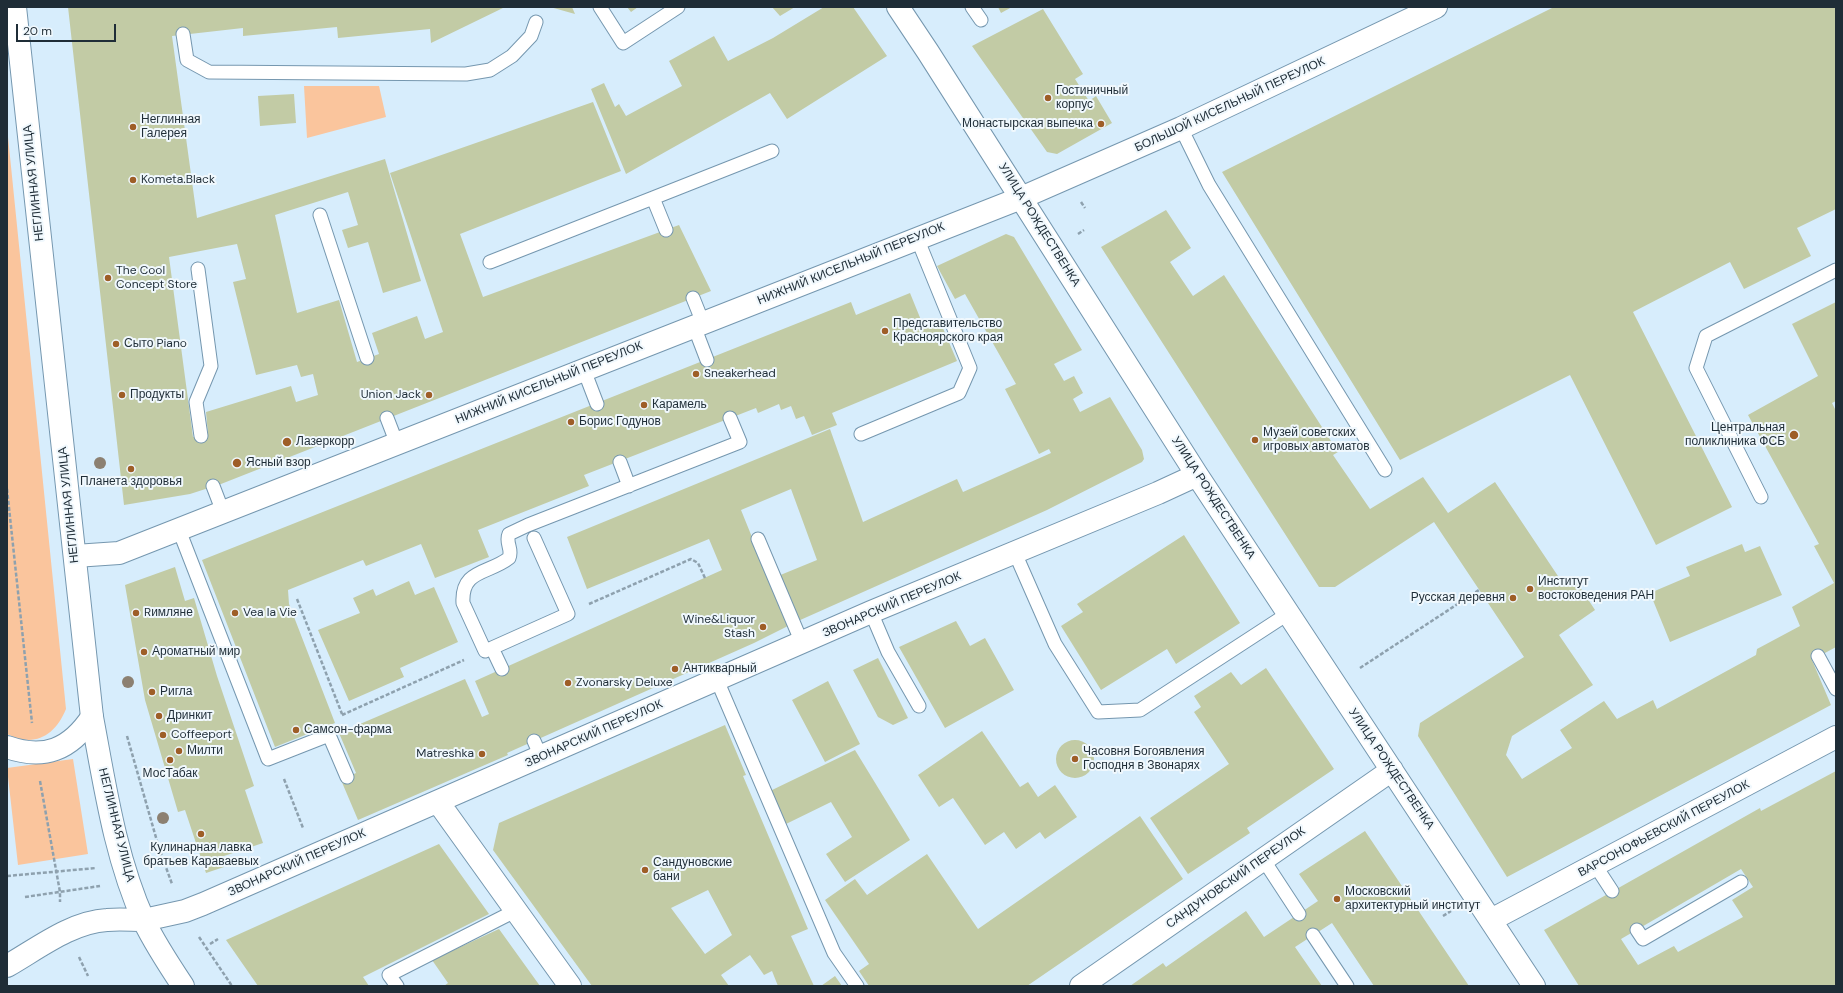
<!DOCTYPE html>
<meta charset="utf-8">
<style>
body{margin:0}
#map{position:relative;width:1843px;height:993px;overflow:hidden;background:#d7edfc;font-family:"DM Sans",sans-serif}
canvas{display:block}
.frame{position:absolute;inset:0;border:8px solid #1f2d37;pointer-events:none}
.scale{position:absolute;left:16px;top:24px;width:100px;height:18px;box-sizing:border-box;border:2px solid #1f2d37;border-top:0;padding-left:5px;font-size:12px;line-height:14px;white-space:nowrap;color:#1f2d37;-webkit-text-stroke:3px #f0f8fd;paint-order:stroke}
</style>
<div id="map">
<canvas width="1843" height="993"></canvas>
<div class="frame"></div>
<div class="scale">20 m</div>
</div>
<script>
const g = document.querySelector('canvas').getContext('2d');
g.lineJoin = 'round';
function fillPath(path, color) {
  g.fillStyle = color;
  g.fill(path, 'evenodd');
}
function trace(path, color, width, dash) {
  g.strokeStyle = color;
  g.lineWidth = width;
  g.lineCap = dash ? 'butt' : 'round';
  g.setLineDash(dash || []);
  g.stroke(path);
}
function write(font, color, halo, rows, align = 'center') {
  g.font = font + ' "DM Sans",sans-serif';
  g.lineWidth = 4;
  g.setLineDash([]);
  g.textBaseline = 'middle';
  g.strokeStyle = halo;
  g.fillStyle = color;
  for (const [text, x, y, turn = 0] of rows) {
    g.save();
    g.translate(x, y);
    g.rotate((+turn || 0) * Math.PI / 180);
    g.textAlign = isNaN(turn) ? turn : align;
    if (halo) g.strokeText(text, 0, 0);
    g.fillText(text, 0, 0);
    g.restore();
  }
}
const green = new Path2D(`
 M304 86H379L386 117 307 138Z
 M7 127 66 709C55 736 34 748 7 734Z
 M73 759 88 854 18 865 7 768Z`);
const building = new Path2D(`
 M68 7H505L431 43 430 29 338 38 337 27 243 36V28L172 36 197 218 385 159 421 281 383 293 368 242 348 248 342 230 358 225 348 192 275 215 297 313 339 300 357 362 379 354 372 333 417 316 425 339 443 332 390 173 593 102 621 171 460 234 483 297 679 225 711 291 221 484 190 494 124 505ZM237 244 246 279 233 282 256 375 297 365 301 377 313 374 318 395 296 402 291 386 206 412 208 434 193 437 169 257Z
 M550 7H572L575 14Z
 M627 7H638L631 12Z
 M772 7H795L780 16Z
 M824 7H853L887 56 787 119 770 93 626 174 591 89 604 83 615 107 619 104 626 116 682 86 669 61 714 36 728 61 773 38Z
 M998 7H1012L1001 13Z
 M1554 7H1836V209L1797 228 1811 256 1744 289 1730 262 1633 312 1732 507 1656 545 1570 375 1400 460 1222 172Z
 M1043 9 1083 74 1075 79 1089 101 1096 96 1112 123 1057 154 1047 152 972 46Z
 M294 94 296 123 260 126 258 96Z
 M1166 210 1191 248 1170 262 1193 296 1224 275 1338 452 1333 455 1370 509 1423 477 1448 513 1495 482 1564 585 1574 578 1595 610 1559 635 1593 685 1512 736 1506 755 1522 779 1572 748 1560 730 1604 701 1617 719 1653 700 1657 709 1756 655 1757 649 1800 626 1792 607 1834 583 1814 546 1819 544 1748 415 1818 376 1792 324 1836 302V401L1832 403 1836 411V647L1812 660 1831 705 1507 877 1418 736 1420 723 1524 657 1434 522 1335 587H1319L1101 247Z
 M1006 234 1014 237 1082 350 1054 364 1064 381 1074 376 1083 393 1073 399 1080 412 1110 397 1142 450 1144 459 1142 462 1047 510 798 621 778 576 817 560 791 489 741 510 788 626 754 643 507 753 508 755 358 820 341 780 356 773 339 733 465 679 482 717 489 714 475 681 722 570 709 539 587 589 567 537 830 429 863 522 957 479 963 492 1051 453 1049 449 1039 454 1005 389 1016 384 965 294 955 299 937 266Z
 M910 293 923 325 939 319 957 361 832 413 837 425 812 435 804 416 796 419 791 406 781 410 779 404 758 413 756 408 584 475 589 486 478 530 489 557 435 578 421 544 366 566 363 560 288 590 289 604 335 723 275 747 202 560 851 302 856 315Z
 M1184 535 1240 623 1176 664 1167 649 1101 690 1061 626 1083 612 1077 604Z
 M1742 544 1745 552 1760 546 1782 595 1670 642 1650 593 1690 576 1686 567Z
 M175 567 185 601 194 598 217 676 254 786 245 790 263 843 221 857 224 867 206 873 185 810 178 812 145 700 125 585Z
 M409 581 415 595 434 587 458 642 400 668 404 677 349 701 318 630 360 613 353 598 373 589 376 596Z
 M956 621 970 646 985 638 1014 690 945 728 899 647Z
 M878 658 908 718 893 725 878 717 853 670Z
 M1266 668 1334 769 1247 828 1250 833 1188 874 1150 818 1229 764 1194 712 1201 707 1194 696 1231 672 1241 685Z
 M828 681 860 744 825 762 792 700Z
 M725 725 746 775 743 776 808 929 791 936 814 986H778L772 971 764 975 750 955 721 975 729 986H592L493 850 499 823ZM708 890 732 935 705 954 671 908Z
 M982 731 1020 787 1028 782 1038 797 1055 785 1077 817 1045 839 1040 832 1016 849 1004 832 985 845 953 798 939 807 918 775Z
 M1056 759a19 19 0 1 1 38 0a19 19 0 1 1-38 0Z
 M855 750 910 840 845 882 826 854 852 837 831 802 786 824 770 791Z
 M1836 771V986H1579L1544 930 1760 808 1761 811ZM1741 869 1753 887 1732 900 1743 917 1678 952 1674 946 1638 965 1621 939Z
 M1140 816 1183 879 1027 986H869L859 971 869 964 825 900 855 879 867 895 927 854 978 929Z
 M1365 831 1469 986H1374L1332 923 1295 947 1322 986H1130L1163 963 1166 967 1246 911 1264 937 1318 901 1299 874Z
 M439 844 489 914 363 977 369 986H258L226 940Z
 M499 929 540 986H444L448 983 432 960Z
 M835 976 842 986H821Z`);
const path = new Path2D(`
 M1081 202 1085 208
 M1078 234 1084 230
 M7 489 32 723
 M297 599 342 714
 M589 604 691 559 698 563 705 578
 M1360 668 1479 590
 M342 715 464 660
 M127 736 159 848 172 884
 M284 779 303 828
 M40 781 60 892V902
 M150 852 159 848
 M171 864 185 859
 M7 876 96 868
 M25 897 100 886
 M1443 916 1451 911
 M199 937 232 986
 M210 944 218 939
 M79 957 88 976`);
const lane = new Path2D(`
 M600 7 623 43 678 7
 M972 7 981 20
 M183 34 187 60 209 72 466 74 490 70 512 56 531 36 536 22
 M1181 128 1209 185 1385 470
 M653 198 772 151
 M320 215 367 358
 M490 262 653 198 666 230
 M198 269 211 366 196 402 201 436
 M693 298 703 323
 M694 326 707 360
 M584 370 597 404
 M387 418 397 444
 M861 434 959 393 970 368 917 238
 M620 462 629 486
 M213 486 223 512
 M1761 497 1696 368 1706 336 1836 270
 M179 530 268 759 329 735 347 777
 M758 539 802 643
 M1015 553 1055 644 1098 712 1140 710 1289 613
 M871 612 888 652 919 706
 M492 648 485 651 463 603C461 569 489 574 509 558 513 549 505 543 509 534L528 525 740 442 730 418
 M1818 656 1836 689
 M502 669 492 648 568 614 534 538
 M717 680 834 953 857 986
 M534 741 541 757
 M1263 859 1299 914
 M1595 865 1612 891
 M1637 930 1643 939 1741 882
 M1313 935 1347 986
 M397 986 389 975 515 911`);
const street = new Path2D(`
 M898 7 928 52 1197 475 1534 986
 M75 556 119 553 1021 198 1181 128 1436 7
 M7 747C44 760 70 750 92 717
 M438 802 570 986
 M144 920 185 911 203 904 871 612 1158 493 1197 475
 M1491 920 1836 737
 M1081 986 1392 770`);
const secondary = new Path2D(`
 M15 7 92 717C105 786 115 857 144 921 155 944 169 965 183 986
 M7 966C37 949 71 922 107 920 119 919 132 920 144 920`);
const trees = [
 [100,463],
 [128,682],
 [163,818]
];
const markers = [
 [1048,98,4,"#9e5e27"],
 [1101,124,4,"#9e5e27"],
 [133,127,4,"#9e5e27"],
 [133,180,4,"#9e5e27"],
 [108,278,4,"#9e5e27"],
 [885,331,4,"#9e5e27"],
 [116,344,4,"#9e5e27"],
 [696,374,4,"#9e5e27"],
 [122,395,4,"#9e5e27"],
 [429,395,4,"#9e5e27"],
 [644,405,4,"#9e5e27"],
 [571,422,4,"#9e5e27"],
 [1794,435,5,"#9e5e27"],
 [1255,440,4,"#9e5e27"],
 [287,442,5,"#9e5e27"],
 [237,463,5,"#9e5e27"],
 [131,469,4,"#9e5e27"],
 [1530,589,4,"#9e5e27"],
 [1513,598,4,"#9e5e27"],
 [136,613,4,"#9e5e27"],
 [235,613,4,"#9e5e27"],
 [763,627,4,"#9e5e27"],
 [144,652,4,"#9e5e27"],
 [675,669,4,"#9e5e27"],
 [568,683,4,"#9e5e27"],
 [152,692,4,"#9e5e27"],
 [159,716,4,"#9e5e27"],
 [296,730,4,"#9e5e27"],
 [163,735,4,"#9e5e27"],
 [179,751,4,"#9e5e27"],
 [482,754,4,"#9e5e27"],
 [1075,759,4,"#9e5e27"],
 [170,760,4,"#9e5e27"],
 [201,834,4,"#9e5e27"],
 [645,870,4,"#9e5e27"],
 [1337,899,4,"#9e5e27"]
];
const poiNames = [
 ["Гостиничный",1056,91],
 ["корпус",1056,105],
 ["Неглинная",141,120],
 ["Галерея",141,134],
 ["Монастырская выпечка",1093,124,"right"],
 ["Kometa.Black",141,180],
 ["The Cool",116,271],
 ["Concept Store",116,285],
 ["Представительство",893,324],
 ["Красноярского края",893,338],
 ["Сыто Piano",124,344],
 ["Sneakerhead",704,374],
 ["Продукты",130,395],
 ["Union Jack",421,395,"right"],
 ["Карамель",652,405],
 ["Борис Годунов",579,422],
 ["Центральная",1785,428,"right"],
 ["поликлиника ФСБ",1785,442,"right"],
 ["Музей советских",1263,433],
 ["игровых автоматов",1263,447],
 ["Лазеркорр",296,442],
 ["Ясный взор",246,463],
 ["Планета здоровья",131,482,"center"],
 ["Институт",1538,582],
 ["востоковедения РАН",1538,596],
 ["Русская деревня",1505,598,"right"],
 ["Rимляне",144,613],
 ["Vea la Vie",243,613],
 ["Wine&Liquor",755,620,"right"],
 ["Stash",755,634,"right"],
 ["Ароматный мир",152,652],
 ["Антикварный",683,669],
 ["Zvonarsky Deluxe",576,683],
 ["Ригла",160,692],
 ["Дринкит",167,716],
 ["Самсон-фарма",304,730],
 ["Coffeeport",171,735],
 ["Милти",187,751],
 ["Часовня Богоявления",1083,752],
 ["Господня в Звонарях",1083,766],
 ["Matreshka",474,754,"right"],
 ["МосТабак",170,774,"center"],
 ["Кулинарная лавка",201,848,"center"],
 ["братьев Караваевых",201,862,"center"],
 ["Сандуновские",653,863],
 ["бани",653,877],
 ["Московский",1345,892],
 ["архитектурный институт",1345,906]
];
const streetNames = [
 ["БОЛЬШОЙ КИСЕЛЬНЫЙ ПЕРЕУЛОК",1230,105,-25],
 ["НЕГЛИННАЯ УЛИЦА",34,183,-96],
 ["УЛИЦА РОЖДЕСТВЕНКА",1039,225,58],
 ["НИЖНИЙ КИСЕЛЬНЫЙ ПЕРЕУЛОК",851,264,-22],
 ["НИЖНИЙ КИСЕЛЬНЫЙ ПЕРЕУЛОК",549,383,-22],
 ["УЛИЦА РОЖДЕСТВЕНКА",1213,498,57],
 ["НЕГЛИННАЯ УЛИЦА",69,505,-96],
 ["ЗВОНАРСКИЙ ПЕРЕУЛОК",892,605,-23],
 ["ЗВОНАРСКИЙ ПЕРЕУЛОК",594,734,-24],
 ["УЛИЦА РОЖДЕСТВЕНКА",1391,769,56],
 ["НЕГЛИННАЯ УЛИЦА",116,825,76],
 ["ВАРСОНОФЬЕВСКИЙ ПЕРЕУЛОК",1664,829,-28],
 ["ЗВОНАРСКИЙ ПЕРЕУЛОК",297,863,-24],
 ["САНДУНОВСКИЙ ПЕРЕУЛОК",1236,878,-35]
];
fillPath(green, '#fac59d');
fillPath(building, '#c2cba5');
trace(lane, '#7597af', 15);
trace(street, '#7597af', 24);
trace(secondary, '#7597af', 24);
trace(path, '#8ea1ae', 2.5, [4, 2]);
trace(lane, '#fff', 13);
trace(street, '#fff', 22);
trace(secondary, '#fff', 22);
g.fillStyle = '#8c8071';
for (const [x, y] of trees) {
  g.beginPath();
  g.arc(x, y, 6, 0, 2 * Math.PI);
  g.fill();
}
for (const [x, y, r, color] of markers) {
  const dot = new Path2D();
  dot.arc(x, y, r, 0, 2 * Math.PI);
  g.fillStyle = color;
  g.fill(dot);
  trace(dot, '#f0f8fd', 1.5);
}
write('12px', '#1f2d37', '#f0f8fd', poiNames, 'left');
write('12px', '#1f2d37', '#f0f8fd', streetNames);
</script>
